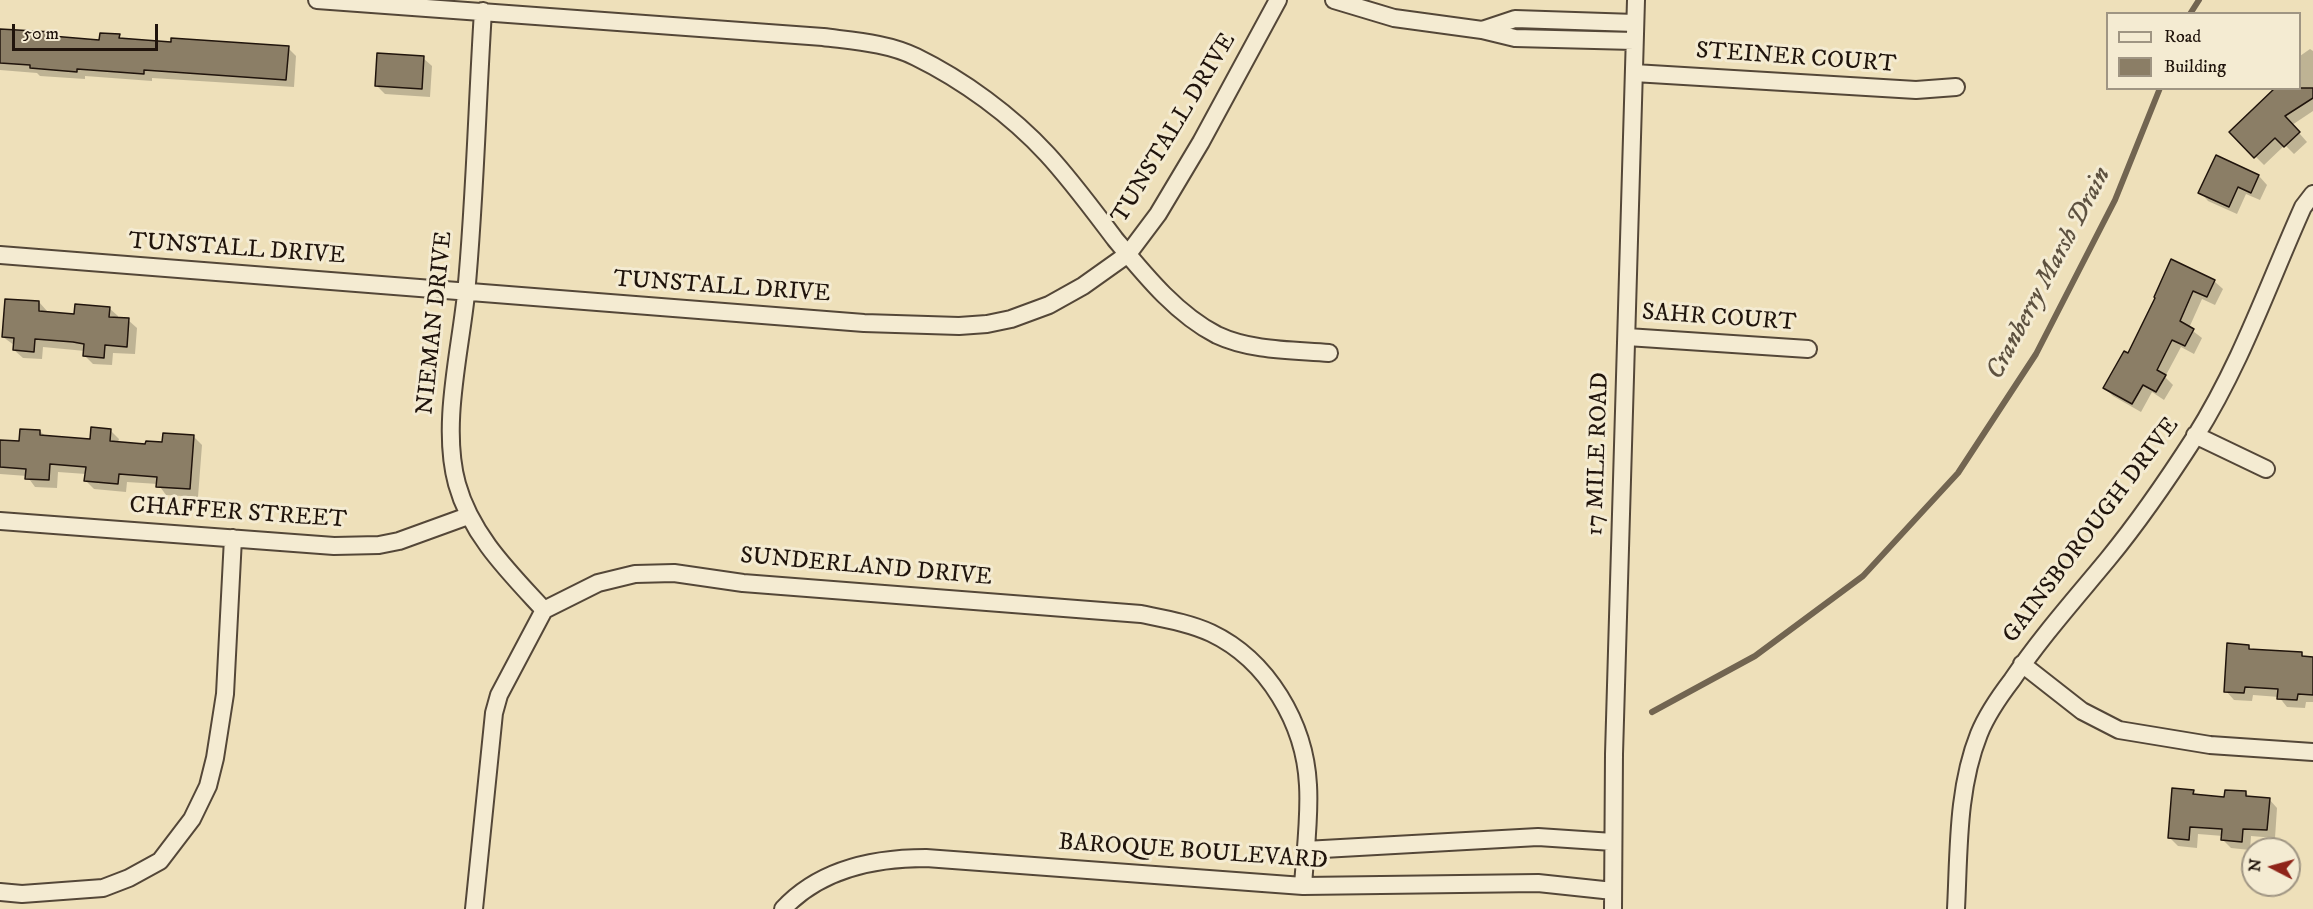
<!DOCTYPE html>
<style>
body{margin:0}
#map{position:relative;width:2313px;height:909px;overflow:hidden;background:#eee0ba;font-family:"IM FELL DW Pica",serif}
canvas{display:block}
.legend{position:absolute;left:2106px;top:12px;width:195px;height:78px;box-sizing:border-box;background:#f4ebd2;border:2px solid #9f9583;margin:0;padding:8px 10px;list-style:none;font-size:18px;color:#20140c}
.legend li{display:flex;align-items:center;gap:12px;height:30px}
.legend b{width:30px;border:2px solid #9f9583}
.north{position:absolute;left:2241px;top:837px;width:60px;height:60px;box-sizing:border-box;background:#f4ebd2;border:2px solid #9f9583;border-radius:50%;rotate:276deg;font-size:16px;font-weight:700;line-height:24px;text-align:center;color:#20140c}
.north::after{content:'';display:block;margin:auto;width:21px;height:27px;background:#8f2418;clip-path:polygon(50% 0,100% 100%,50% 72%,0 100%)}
.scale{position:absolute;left:12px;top:24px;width:146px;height:27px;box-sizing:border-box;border:3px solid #20140c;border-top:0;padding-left:8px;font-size:18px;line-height:21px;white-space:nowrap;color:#20140c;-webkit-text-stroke:4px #f4ebd2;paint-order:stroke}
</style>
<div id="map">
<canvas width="2313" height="909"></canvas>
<ul class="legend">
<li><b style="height:8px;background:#f4ebd2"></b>Road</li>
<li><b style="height:16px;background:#8b7e66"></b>Building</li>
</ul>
<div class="north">N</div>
<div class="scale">50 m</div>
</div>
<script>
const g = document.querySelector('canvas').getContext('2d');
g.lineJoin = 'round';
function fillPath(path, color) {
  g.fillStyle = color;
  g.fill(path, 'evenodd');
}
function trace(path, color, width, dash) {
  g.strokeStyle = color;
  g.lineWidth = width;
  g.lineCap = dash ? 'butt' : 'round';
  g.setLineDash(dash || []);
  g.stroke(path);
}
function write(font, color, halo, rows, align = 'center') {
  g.font = font + ' "IM FELL DW Pica",serif';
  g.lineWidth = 6;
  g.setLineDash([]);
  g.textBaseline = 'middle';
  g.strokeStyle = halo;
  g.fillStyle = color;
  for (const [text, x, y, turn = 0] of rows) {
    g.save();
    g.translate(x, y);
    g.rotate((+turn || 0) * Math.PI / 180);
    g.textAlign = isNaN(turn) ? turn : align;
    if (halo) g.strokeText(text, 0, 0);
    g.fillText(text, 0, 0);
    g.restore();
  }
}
const shadow = new Path2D(`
 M0 31 52 34 56 38 101 42 119 36 123 40 288 48 296 56 294 87 152 78V81L85 76V79L40 76 37 73 0 70Z
 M2310 49 2313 51V111L2292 125 2307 142 2294 154 2285 145 2264 165 2231 132 2300 88V56Z
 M423 58 432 66 430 97 385 94 376 85Z
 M2217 157 2259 176 2267 185 2260 200 2246 194 2237 214 2208 201 2200 192Z
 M2214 281 2223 289 2215 305 2202 299 2189 328 2202 338 2194 354 2181 347 2165 377 2173 385 2164 400 2152 392 2141 412 2113 396 2104 387 2128 356 2157 298Z
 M39 302 47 311V313L76 315 109 308 118 316V319L128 320 137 328 135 354 113 353 112 365 93 364 85 356V351L43 347 42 359 23 358 14 350V345L3 337Z
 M110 430 119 439 118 443 147 445 194 437 202 445 198 497 166 495 158 484 127 482 126 492 94 489 86 481V474L58 472 57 488 35 487 27 476 0 474V441L20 442 40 431 46 437 91 441Z
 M2248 646 2253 651 2301 653 2306 658 2313 659V702H2306L2305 708 2287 707 2279 697 2253 695 2252 701 2234 700 2226 691Z
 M2193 791 2198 796 2226 798 2246 793 2251 798 2269 799 2277 808 2275 838 2251 836 2250 850 2231 848 2223 840V836L2198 834 2197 848 2178 846 2170 838Z`);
const stream = new Path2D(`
 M2190 14 2199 0
 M1652 712 1755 656 1863 576 1958 473 2036 354 2115 200 2160 88`);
const building = new Path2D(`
 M0 29 52 32V36L99 40 100 33 120 34 119 38 171 42V38L289 46 286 80 144 70V74L77 69V72L30 68V65L0 63Z
 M377 53 424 56 422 89 375 86Z
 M2275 88H2313V98L2285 116 2300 132 2284 147 2275 138 2254 158 2229 132Z
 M2216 155 2259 175 2251 193 2238 187 2229 207 2198 193Z
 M2171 259 2215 280 2207 297 2193 291 2180 321 2194 329 2185 346 2172 340 2157 370 2166 375 2156 392 2143 385 2132 404 2103 388 2124 351 2128 353 2155 298 2154 297Z
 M5 299 39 301V311L74 314 75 304 110 307 109 317 129 318 127 347 105 345 104 358 83 356 84 344 73 342 35 339 34 352 13 350 14 338 2 337Z
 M91 427 111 429 110 441 145 444 146 441 162 442 163 433 194 435 190 489 156 487 157 477 119 474 118 484 84 481 86 467 50 464 49 480 25 479 26 469 0 467V440L19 441 20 429 40 430V435L90 439Z
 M2227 643 2249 645V649L2302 652V656L2313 657V695L2298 694 2297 700 2277 699 2278 689 2245 687 2244 693 2224 692Z
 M2172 788 2194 790 2193 794 2224 797 2225 790 2246 791V796L2270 798 2267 830 2243 829 2242 842 2221 840 2222 829 2190 827 2189 840 2168 838Z`);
const street = new Path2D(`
 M317 0 823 37C853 41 888 43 916 57 963 80 1011 115 1047 154 1071 180 1093 210 1115 239 1144 274 1176 314 1217 335 1251 351 1292 350 1329 353
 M1334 0 1394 18 1482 30
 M483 11C477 105 475 200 466 294 460 353 441 426 457 484 471 535 509 572 544 610
 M1634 41 1515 38 1482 30 1515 19 1635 23
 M1634 73 1916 90 1956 87
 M0 255 864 323 959 326 987 324 1011 319 1049 305 1083 286 1128 254 1158 214 1201 142 1278 0
 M1627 337 1808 349
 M2195 435 2266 469
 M0 521 334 546 379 545 399 541 468 516
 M2022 664 2082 711 2119 730 2210 745 2313 752
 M1305 850 1538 837 1613 842
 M0 892 22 894 103 888 129 878 160 861 192 819 208 786 215 758 225 694 233 538
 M474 909 494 713 499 695 544 610 598 583 635 574 674 573 743 583 1141 614C1165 619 1189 623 1211 633 1268 660 1305 724 1308 785 1310 818 1305 853 1303 886
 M783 909C820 869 873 858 926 858L1303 886 1538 883 1613 891
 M1613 909 1614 754 1636 0
 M1956 909C1959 851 1957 789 1979 734 1987 714 1999 697 2012 680 2041 637 2075 599 2108 559 2140 520 2168 479 2195 437 2241 364 2268 285 2303 207L2313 194`);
const streetNames = [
 ["STEINER COURT",1796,59,4],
 ["TUNSTALL DRIVE",1175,129,-59],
 ["TUNSTALL DRIVE",237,250,4],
 ["TUNSTALL DRIVE",722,288,4],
 ["SAHR COURT",1719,319,4],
 ["NIEMAN DRIVE",436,323,-84],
 ["17 MILE ROAD",1599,454,-88],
 ["CHAFFER STREET",238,514,4],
 ["GAINSBOROUGH DRIVE",2092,531,-53],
 ["SUNDERLAND DRIVE",866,568,5],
 ["BAROQUE BOULEVARD",1193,853,4]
];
const waterNames = [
 ["Cranberry Marsh Drain",2050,274,-62]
];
fillPath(shadow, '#0003');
trace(stream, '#726551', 6);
fillPath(building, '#8b7e66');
trace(building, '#20140c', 1.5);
trace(street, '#544738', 20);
trace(street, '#f4ebd2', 16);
write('24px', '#20140c', '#f4ebd2', streetNames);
write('italic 26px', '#5d5140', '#f4ebd2', waterNames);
</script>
